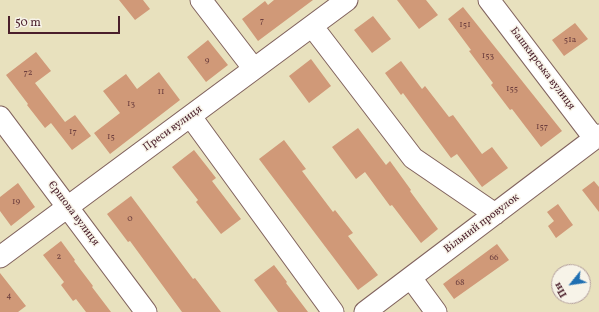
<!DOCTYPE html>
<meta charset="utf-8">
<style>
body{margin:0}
#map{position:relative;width:599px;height:312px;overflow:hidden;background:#e8e1be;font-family:Vollkorn,serif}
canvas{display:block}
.north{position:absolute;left:551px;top:264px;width:40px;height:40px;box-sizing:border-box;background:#f7f3e8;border:1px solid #b29e9c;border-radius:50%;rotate:240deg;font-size:11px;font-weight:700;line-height:16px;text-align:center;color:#4a1f2b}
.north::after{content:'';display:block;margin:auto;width:14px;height:18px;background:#1f6fb2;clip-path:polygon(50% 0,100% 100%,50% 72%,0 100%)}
.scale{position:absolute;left:8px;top:16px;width:112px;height:18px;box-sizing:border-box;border:2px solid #4a1f2b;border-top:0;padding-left:5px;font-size:12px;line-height:14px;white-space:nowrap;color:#4a1f2b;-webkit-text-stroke:3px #f7f3e8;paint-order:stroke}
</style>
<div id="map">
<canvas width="599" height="312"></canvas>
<div class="north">Пн</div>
<div class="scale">50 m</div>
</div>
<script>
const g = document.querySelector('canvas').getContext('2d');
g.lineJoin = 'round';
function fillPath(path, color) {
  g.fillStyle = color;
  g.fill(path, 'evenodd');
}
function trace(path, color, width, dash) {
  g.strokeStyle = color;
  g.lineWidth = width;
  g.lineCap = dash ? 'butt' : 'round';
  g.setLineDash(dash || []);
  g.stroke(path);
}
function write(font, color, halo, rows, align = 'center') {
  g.font = font + ' Vollkorn,serif';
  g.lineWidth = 3;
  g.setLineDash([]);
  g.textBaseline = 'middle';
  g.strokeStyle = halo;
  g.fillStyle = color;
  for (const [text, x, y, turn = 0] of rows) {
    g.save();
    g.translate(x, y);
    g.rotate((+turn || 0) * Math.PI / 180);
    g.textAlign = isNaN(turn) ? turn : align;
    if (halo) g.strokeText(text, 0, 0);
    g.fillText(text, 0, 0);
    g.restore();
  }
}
const building = new Path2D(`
 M119 0H143L150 9 135 20Z
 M274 0H313L258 41 242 19 265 1 268 5Z
 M397 0H426L438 15 419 29Z
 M463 7 562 131 541 147 512 109 510 110 491 85 493 83 469 51 471 50 448 19Z
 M373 16 391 39 372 53 354 30Z
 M575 23 588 39 564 56 552 40Z
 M208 40 228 65 206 82 187 57Z
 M36 52 51 71 35 83 65 122 75 115 91 136 72 150 51 123 45 128 27 105 28 104 6 75Z
 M311 59 331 86 309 103 289 76Z
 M401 61 422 89 425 86 449 117 453 115 482 154 492 147 508 168 482 187 457 154 451 158 403 93 401 95 385 73Z
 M159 72 180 100 110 154 94 133 120 113 103 91 126 74 137 89Z
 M358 128 386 165 390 161 411 190 410 191 438 229 421 243 392 205 390 206 365 172 356 179 332 147Z
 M284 140 306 169 302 171 333 212 335 210 353 233 348 236 378 275 358 290 259 159Z
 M194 150 216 178 212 181 241 219 221 234 196 202 198 200 172 167Z
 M594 181 599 187V212L582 190Z
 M18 183 35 207 11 226 0 211V197Z
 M131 196 193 279 195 278 221 312H182L130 241 128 242 107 214Z
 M558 204 573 225 556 238 548 226 554 221 547 212Z
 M61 241 75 260 74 261 93 286 92 287 111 312H86L76 299 73 301 61 285 64 282 43 255Z
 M497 244 509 260 454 299 443 284Z
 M274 265 287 282 286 283 308 312H278L254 280Z
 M0 273 26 306 18 312H0Z`);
const minor = new Path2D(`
 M201 0 254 69
 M489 0 594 138
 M312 26 413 158 495 214
 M0 117 146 312
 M191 117 333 312
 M0 257 347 0
 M411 278 436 312
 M365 312 599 135`);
const numberNames = [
 ["7",262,21],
 ["151",465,25],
 ["51а",570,40],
 ["153",488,56],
 ["9",207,61],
 ["72",28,73],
 ["155",512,89],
 ["11",161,92],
 ["13",131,104],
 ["157",542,127],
 ["17",73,132],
 ["15",111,137],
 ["19",16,202],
 ["0",130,219],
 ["2",59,257],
 ["66",494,258],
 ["68",460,283],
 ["4",9,296]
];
const streetNames = [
 ["Башкирська вулиця",542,69,53],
 ["Преси вулиця",173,129,-36],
 ["Єршова вулиця",73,214,53],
 ["Вільний провулок",482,224,-37]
];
fillPath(building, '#d09978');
trace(minor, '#81635e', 23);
trace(minor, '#fff', 21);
write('9px', '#6c3e3e', null, numberNames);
write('11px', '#4a1f2b', '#f7f3e8', streetNames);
</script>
